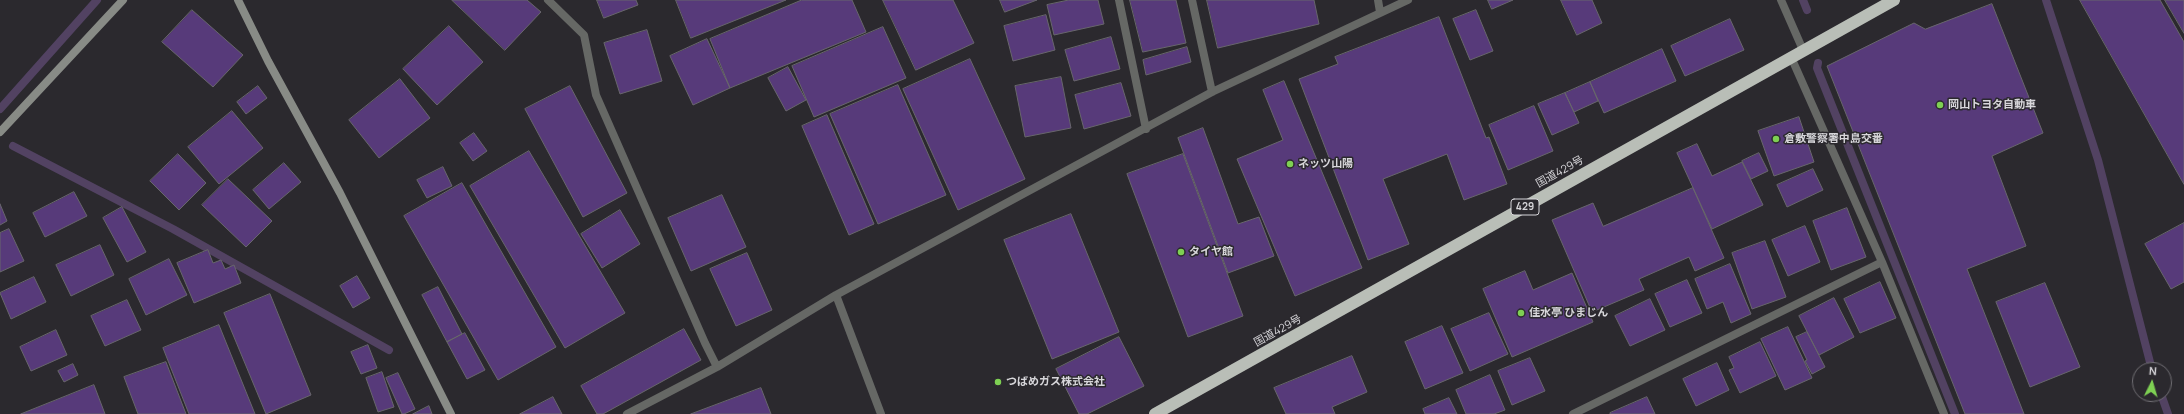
<!DOCTYPE html>
<meta charset="utf-8">
<style>
body{margin:0}
#map{position:relative;width:2184px;height:414px;overflow:hidden;background:#2b292e;font-family:Manrope,sans-serif}
canvas{display:block}
.north{position:absolute;left:2132px;top:362px;width:40px;height:40px;box-sizing:border-box;background:#2b292e;border:1px solid #706e73;border-radius:50%;rotate:5deg;font-size:11px;font-weight:700;line-height:16px;text-align:center;color:#d7d6da}
.north::after{content:'';display:block;margin:auto;width:14px;height:18px;background:#7ed053;clip-path:polygon(50% 0,100% 100%,50% 72%,0 100%)}
</style>
<div id="map">
<canvas width="2184" height="414"></canvas>
<div class="north">N</div>
</div>
<script>
const g = document.querySelector('canvas').getContext('2d');
g.lineJoin = 'round';
function trace(path, color, width, dash) {
  g.strokeStyle = color;
  g.lineWidth = width;
  g.lineCap = dash ? 'butt' : 'round';
  g.setLineDash(dash || []);
  g.stroke(path);
}
function fillPath(path, color) {
  g.fillStyle = color;
  g.fill(path, 'evenodd');
}
function write(font, color, halo, rows, align = 'center') {
  g.font = font + ' Manrope,"Noto Sans JP",sans-serif';
  g.lineWidth = 3;
  g.setLineDash([]);
  g.textBaseline = 'middle';
  g.strokeStyle = halo;
  g.fillStyle = color;
  for (const [text, x, y, turn = 0] of rows) {
    g.save();
    g.translate(x, y);
    g.rotate((+turn || 0) * Math.PI / 180);
    g.textAlign = isNaN(turn) ? turn : align;
    if (halo) g.strokeText(text, 0, 0);
    g.fillText(text, 0, 0);
    g.restore();
  }
}
const stream = new Path2D(`
 M1803 0 1807 10
 M2046 0 2098 160 2152 370
 M1818 63 1817 68 1955 414
 M0 109 97 0
 M13 146 173 229 389 350
 M2161 394 2168 414`);
const building = new Path2D(`
 M452 0H527L541 12 505 50Z
 M597 0H636L638 5 604 18Z
 M676 0H786L691 38Z
 M802 0H852L866 32 730 88 710 39Z
 M883 0H953L974 43 916 70Z
 M1000 0H1037L1005 12Z
 M1069 0H1098L1104 24 1054 35 1047 5Z
 M1130 0H1176L1186 43 1143 52Z
 M1207 0H1314L1319 24 1218 48Z
 M1488 0H1513L1492 9Z
 M1561 0H1592L1602 23 1577 35Z
 M2080 0H2160L2184 42V184Z
 M2165 0H2184V33Z
 M1992 4 2043 133 1992 156 2026 246 1967 269 2024 414H1965L1827 66 1914 23 1925 29Z
 M192 10 243 55 213 87 162 42Z
 M1476 10 1493 51 1470 60 1453 19Z
 M1046 15 1055 50 1013 61 1004 26Z
 M1439 17 1486 138 1489 137 1507 184 1464 200 1447 154 1383 179 1409 244 1368 260 1299 79 1338 64 1335 57Z
 M1730 19 1744 50 1685 76 1671 46Z
 M449 26 483 62 437 105 403 69Z
 M883 27 906 78 814 117 792 66Z
 M647 30 662 81 620 94 604 43Z
 M1111 37 1120 69 1074 81 1065 50Z
 M707 39 730 88 693 105 670 56Z
 M1187 47 1191 62 1146 75 1143 60Z
 M1662 49 1676 81 1604 113 1590 82Z
 M970 59 1025 179 958 210 903 89Z
 M788 67 806 100 786 111 768 78Z
 M1061 77 1071 128 1025 137 1015 86Z
 M400 79 430 118 379 158 349 120Z
 M1284 81 1362 268 1295 296 1237 159 1283 140 1263 90Z
 M1590 82 1598 101 1574 112 1565 93Z
 M1121 83 1131 116 1084 129 1075 95Z
 M898 85 946 195 878 224 830 114Z
 M258 86 267 98 246 114 237 102Z
 M570 86 627 193 583 217 525 109Z
 M1565 93 1579 123 1552 135 1538 104Z
 M1534 106 1553 151 1508 170 1489 125Z
 M232 111 263 148 219 184 188 147Z
 M827 115 874 224 849 235 802 126Z
 M1799 117 1814 162 1774 176 1758 131Z
 M1203 128 1238 224 1259 217 1274 256 1228 273 1178 138Z
 M474 133 487 151 473 161 460 143Z
 M1697 144 1712 176 1742 162 1763 205 1712 229 1677 153Z
 M529 151 625 313 565 348 470 186Z
 M1759 153 1768 171 1751 179 1742 161Z
 M178 154 206 183 179 210 150 181Z
 M1183 154 1243 316 1188 337 1127 174Z
 M284 163 301 182 269 209 253 190Z
 M443 167 452 186 427 198 417 180Z
 M1813 169 1823 190 1787 207 1777 185Z
 M228 179 272 221 246 247 202 205Z
 M462 183 556 347 498 380 404 216Z
 M1693 188 1724 258 1695 271 1689 257 1639 279 1644 290 1592 312 1552 220 1593 203 1603 226Z
 M74 192 87 216 45 237 33 213Z
 M722 195 746 247 691 271 668 218Z
 M0 204 7 221 0 225Z
 M122 207 146 252 127 262 103 218Z
 M1847 208 1866 257 1831 270 1813 221Z
 M620 210 640 244 602 268 581 234Z
 M1071 214 1119 332 1052 359 1004 240Z
 M2184 223V282L2171 289 2145 244Z
 M1805 226 1820 262 1788 276 1772 240Z
 M9 229 24 261 0 272V233Z
 M1765 241 1786 297 1752 309 1732 253Z
 M100 245 114 275 71 296 56 265Z
 M208 250 213 263 221 260 225 269 234 265 241 283 194 303 177 263Z
 M747 253 772 310 736 326 710 269Z
 M169 259 187 295 146 315 129 279Z
 M1730 264 1751 314 1731 323 1723 302 1707 309 1695 279Z
 M1525 271 1533 290 1572 273 1593 322 1512 357 1483 289Z
 M357 276 370 298 353 308 340 286Z
 M34 277 46 302 11 319 0 293Z
 M1687 280 1702 313 1670 327 1655 294Z
 M1880 282 1896 318 1860 333 1844 299Z
 M2045 283 2080 367 2030 387 1996 302Z
 M438 287 462 334 447 342 422 295Z
 M270 294 311 395 266 414 224 313Z
 M1834 298 1854 337 1819 355 1799 316Z
 M1650 299 1665 330 1630 346 1615 316Z
 M127 300 141 330 105 346 91 316Z
 M1489 313 1508 354 1470 371 1451 329Z
 M219 325 255 414H189L163 348Z
 M1442 326 1463 373 1425 389 1405 342Z
 M1788 327 1812 378 1785 390 1761 339Z
 M684 329 701 360 603 414H597L581 386Z
 M56 330 67 355 31 371 20 347Z
 M1807 332 1825 367 1812 374 1805 361 1807 360 1796 337Z
 M465 333 485 370 467 379 447 342Z
 M1119 337 1144 386 1087 414H1079L1056 369Z
 M1760 342 1776 376 1740 393 1729 370 1734 368 1729 357Z
 M368 345 377 368 361 374 351 352Z
 M1352 356 1367 392 1332 407 1335 414H1286L1274 388Z
 M1530 358 1545 391 1512 405 1498 371Z
 M166 362 186 414H138L124 377Z
 M1717 363 1729 390 1696 406 1683 379Z
 M73 364 78 375 64 382 58 371Z
 M382 372 394 407 378 412 366 378Z
 M398 373 415 409 404 414H402L386 378Z
 M1490 375 1505 410 1494 414H1466L1456 390Z
 M94 385 105 414H21Z
 M761 388 771 414H691Z
 M553 397 562 414H520Z
 M1647 397 1655 414H1610V413Z
 M1449 398 1457 414H1425L1423 409Z
 M429 406 432 414H413Z`);
const street = new Path2D(`
 M548 0 584 35 596 95 705 343 717 367
 M1119 0 1146 129
 M1192 0 1212 92
 M1378 0 1380 12
 M1781 0 1803 50
 M1791 57 1882 262 1944 414
 M836 295 881 414
 M627 414 717 367 836 295 1212 92 1408 0
 M1573 414 1882 262`);
const secondary = new Path2D(`
 M238 0 268 61 340 193 451 414
 M0 132 123 0`);
const highway = new Path2D(`
 M1155 414 1894 0`);
const markers = [
 [1940,105,4,"#7ed053"],
 [1776,139,4,"#7ed053"],
 [1290,164,4,"#7ed053"],
 [1181,252,4,"#7ed053"],
 [1521,313,4,"#7ed053"],
 [998,382,4,"#7ed053"]
];
const shields = [
 [1525,207,28]
];
const shieldNames = [
 ["429",1525,207]
];
const poiNames = [
 ["岡山トヨタ自動車",1948,105],
 ["倉敷警察署中島交番",1784,139],
 ["ネッツ山陽",1298,164],
 ["タイヤ館",1189,252],
 ["佳水亭 ひまじん",1529,313],
 ["つばめガス株式会社",1006,382]
];
const streetNames = [
 ["国道429号",1560,172,-29],
 ["国道429号",1278,331,-29]
];
trace(stream, '#524262', 8);
fillPath(building, '#573a7a');
trace(building, '#68666c', 1);
trace(street, '#666865', 8);
trace(secondary, '#888b86', 8);
trace(highway, '#b9beb7', 12);
for (const [x, y, r, color] of markers) {
  const dot = new Path2D();
  dot.arc(x, y, r, 0, 2 * Math.PI);
  g.fillStyle = color;
  g.fill(dot);
  trace(dot, '#2b292e', 1.5);
}
for (const [x, y, w] of shields) {
  const box = new Path2D();
  box.roundRect(x - w / 2, y - 8, w, 16, 3);
  g.fillStyle = '#2b292e';
  g.fill(box);
  trace(box, '#d7d6da', 1);
}
write('bold 10px', '#d7d6da', null, shieldNames);
write('bold 11px', '#d7d6da', '#2b292e', poiNames, 'left');
write('11px', '#d7d6da', '#2b292e', streetNames);
</script>
